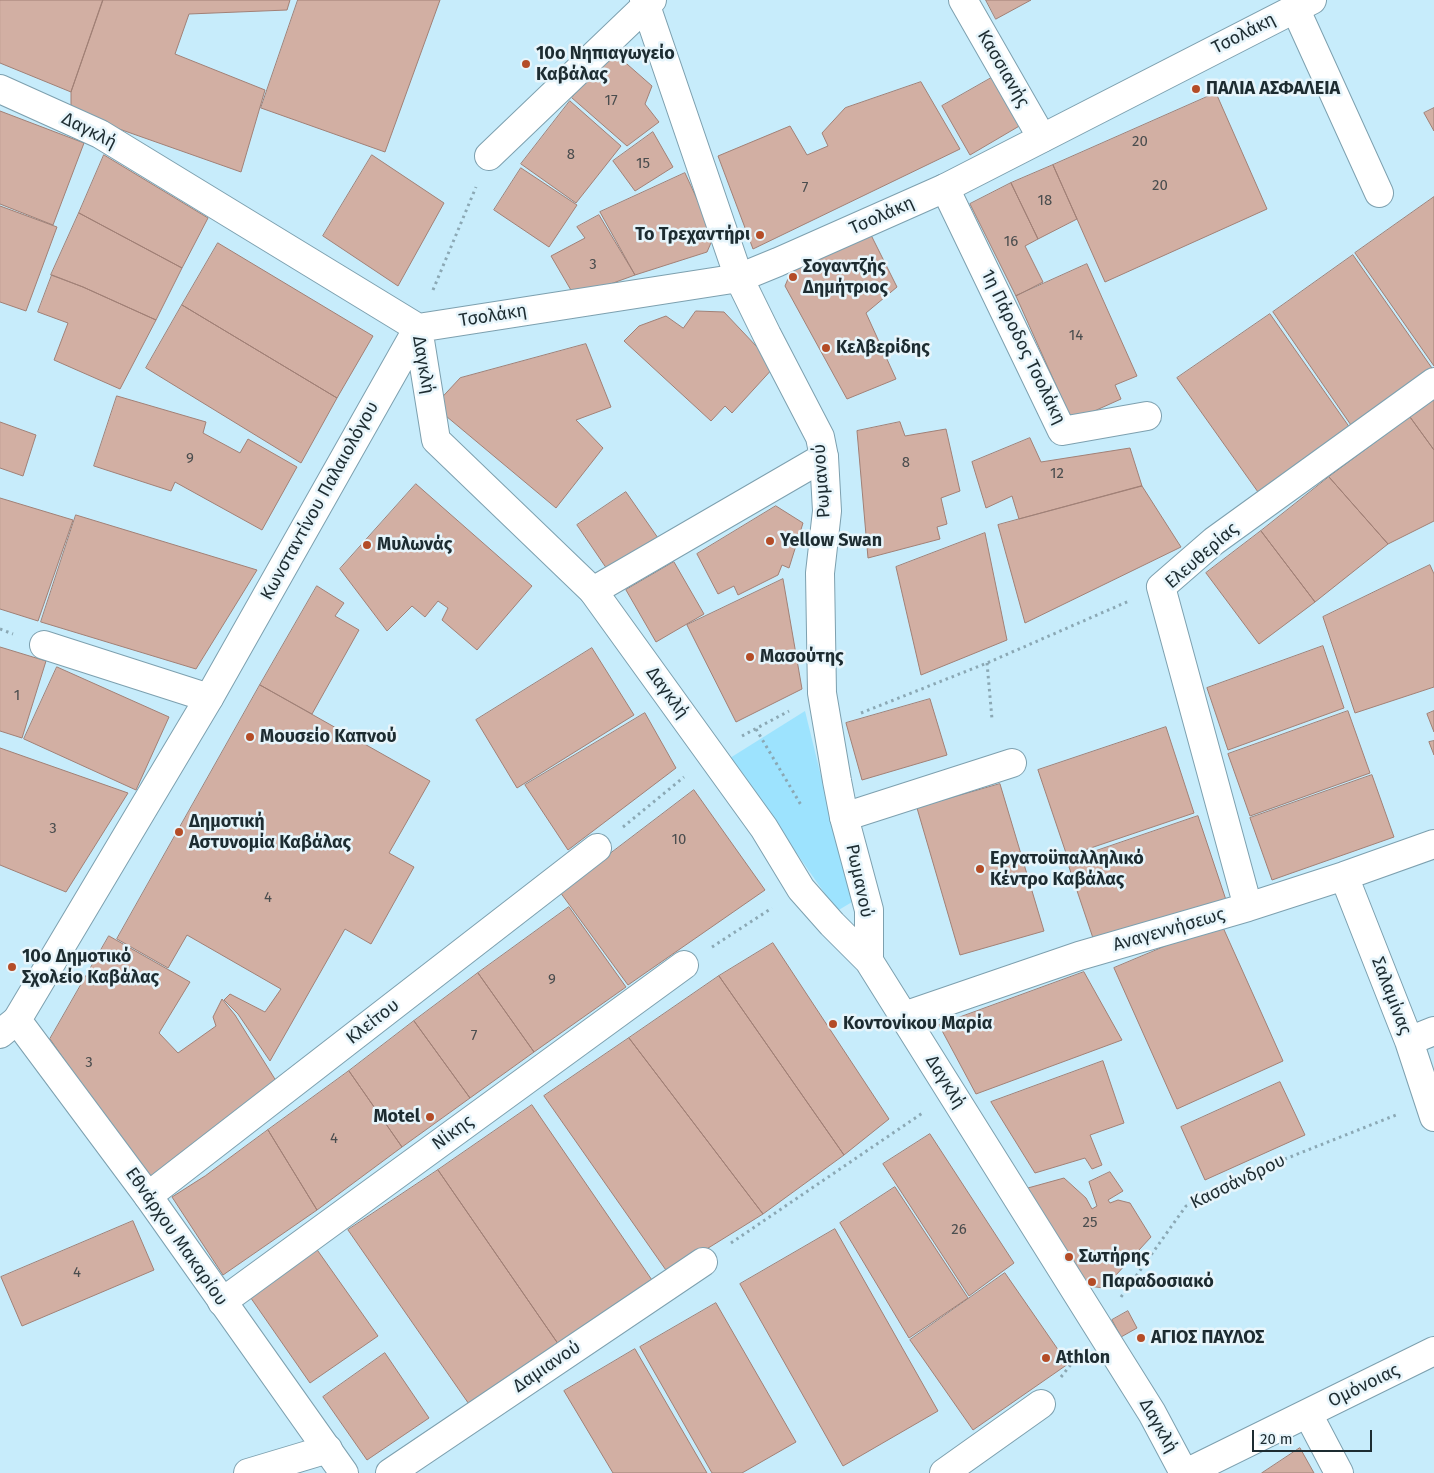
<!DOCTYPE html>
<meta charset="utf-8">
<style>
body{margin:0}
#map{position:relative;width:1434px;height:1473px;overflow:hidden;background:#c7ecfb;font-family:"Fira Sans",sans-serif}
canvas{display:block}
.scale{position:absolute;left:1252px;top:1430px;width:120px;height:22px;box-sizing:border-box;border:2px solid #1d2c31;border-top:0;padding-left:6px;font-size:15px;line-height:18px;white-space:nowrap;color:#1d2c31;-webkit-text-stroke:4px #e7f5fb;paint-order:stroke}
</style>
<div id="map">
<canvas width="1434" height="1473"></canvas>
<div class="scale">20 m</div>
</div>
<script>
const g = document.querySelector('canvas').getContext('2d');
g.lineJoin = 'round';
function fillPath(path, color) {
  g.fillStyle = color;
  g.fill(path, 'evenodd');
}
function trace(path, color, width, dash) {
  g.strokeStyle = color;
  g.lineWidth = width;
  g.lineCap = dash ? 'butt' : 'round';
  g.setLineDash(dash || []);
  g.stroke(path);
}
function write(font, color, halo, rows, align = 'center') {
  g.font = font + ' "Fira Sans",sans-serif';
  g.lineWidth = 5;
  g.setLineDash([]);
  g.textBaseline = 'middle';
  g.strokeStyle = halo;
  g.fillStyle = color;
  for (const [text, x, y, turn = 0] of rows) {
    g.save();
    g.translate(x, y);
    g.rotate((+turn || 0) * Math.PI / 180);
    g.textAlign = isNaN(turn) ? turn : align;
    if (halo) g.strokeText(text, 0, 0);
    g.fillText(text, 0, 0);
    g.restore();
  }
}
const green = new Path2D(`
 M805 711 852 902 837 911 730 758Z`);
const building = new Path2D(`
 M0 0H103L71 92 0 63Z
 M103 0H290L287 10 189 14 175 54 265 90 241 172 71 112V92Z
 M298 0H440L385 152 261 108Z
 M986 0H1031L996 19Z
 M611 50 652 86 645 104 659 122 627 146 572 98Z
 M993 77 1021 125 970 155 942 106Z
 M921 82 960 149 753 249 718 156 790 126 807 155 828 146 822 133 845 108Z
 M1216 93 1267 209 1105 282 1053 165Z
 M570 101 621 146 576 203 521 164Z
 M1434 108V131L1424 113Z
 M0 111 84 143 53 225 0 204Z
 M653 132 673 167 635 191 613 161Z
 M104 155 208 218 182 268 79 213Z
 M372 155 444 203 398 286 323 236Z
 M1053 165 1077 219 1038 239 1011 183Z
 M521 168 577 205 549 247 494 210Z
 M685 173 714 236 707 252 635 275 600 212Z
 M1011 183 1038 239 1025 246 1043 282 1016 296 970 204Z
 M1434 197V366L1355 253Z
 M0 206 57 227 26 311 0 302Z
 M79 213 182 268 156 320 83 287 51 275Z
 M599 215 635 275 575 297 551 256 585 238 577 227Z
 M866 225 897 287 866 313 896 379 847 399 785 286 795 262Z
 M218 243 373 336 337 398 182 305Z
 M1353 255 1434 371 1353 428 1273 312Z
 M1087 264 1137 376 1115 385 1121 399 1072 421 1016 296Z
 M52 275 83 287 156 320 120 389 54 360 68 323 38 312Z
 M182 305 337 398 301 463 146 368Z
 M696 311 724 312 775 366 732 413 725 406 711 421 624 341 639 326 666 316 683 328Z
 M1270 314 1350 428 1258 492 1177 378Z
 M586 344 611 407 576 420 603 448 556 508 434 406 460 378Z
 M117 396 206 422 203 433 240 453 248 439 297 467 262 530 175 482 171 491 94 466Z
 M1434 400V450L1410 417Z
 M1410 417 1434 450V521L1388 544 1329 477Z
 M0 422 36 435 23 476 0 468Z
 M900 422 905 436 946 429 960 491 941 498 947 524 937 527 940 539 868 558 857 431Z
 M1030 438 1041 462 1130 448 1142 486 1019 519 1012 496 986 508 972 462Z
 M1329 477 1388 544 1315 602 1261 531Z
 M416 484 532 586 477 650 442 620 448 608 438 601 425 617 412 606 387 631 340 569Z
 M1142 486 1181 547 1025 623 998 525Z
 M626 492 658 538 609 572 577 525Z
 M0 498 73 520 38 621 0 609Z
 M776 506 803 523 789 568 782 565 778 575 738 595 734 586 718 594 697 554Z
 M76 515 257 570 196 669 41 622Z
 M1261 531 1315 602 1259 644 1206 573Z
 M985 533 1007 640 921 675 896 567Z
 M674 562 704 614 656 642 626 590Z
 M1430 565 1434 574V687L1355 713 1323 617Z
 M783 579 802 689 736 722 687 625Z
 M317 586 344 603 335 616 359 630 312 714 260 685Z
 M1323 646 1344 708 1228 750 1207 688Z
 M0 647 46 661 22 738 0 731Z
 M592 648 634 715 517 788 476 720Z
 M57 667 169 717 136 790 24 739Z
 M260 685 430 781 389 853 414 867 371 944 345 929 270 1061 238 1014 224 1000 230 994 265 1012 281 989 187 935 168 968 117 939Z
 M930 699 947 755 862 780 846 723Z
 M1348 711 1370 773 1250 816 1228 754Z
 M1434 711V732L1427 714Z
 M645 713 676 768 568 850 525 785Z
 M1166 727 1194 813 1067 856 1038 770Z
 M1434 741V755L1429 742Z
 M0 748 128 793 66 892 0 865Z
 M1372 775 1394 837 1272 880 1250 818Z
 M1000 784 1044 931 960 955 917 808Z
 M694 790 765 890 628 985 560 892Z
 M1198 816 1226 900 1095 944 1067 861Z
 M569 907 626 987 534 1052 478 973Z
 M1221 923 1283 1061 1177 1109 1114 968Z
 M109 936 190 982 159 1033 178 1053 216 1026 213 1017 222 999 235 1015 278 1084 148 1181 50 1039Z
 M773 943 889 1119 844 1155 719 976Z
 M1084 972 1122 1040 976 1094 939 1025Z
 M478 973 534 1052 470 1098 414 1021Z
 M719 976 844 1155 763 1214 629 1038Z
 M414 1021 470 1098 402 1147 349 1071Z
 M629 1038 763 1214 668 1273 544 1096Z
 M1103 1061 1124 1123 1090 1135 1102 1165 1092 1169 1085 1158 1035 1173 991 1102Z
 M349 1071 402 1147 317 1210 268 1130Z
 M1280 1082 1305 1135 1205 1180 1181 1127Z
 M532 1105 654 1283 561 1348 438 1170Z
 M268 1130 317 1210 223 1275 172 1197 205 1176Z
 M930 1134 1014 1263 969 1296 883 1164Z
 M438 1170 561 1348 471 1407 348 1230Z
 M1110 1172 1123 1191 1108 1200 1110 1203 1118 1200 1130 1203 1151 1237 1104 1288 1080 1285 1017 1191 1064 1178 1086 1198 1092 1209 1097 1206 1089 1182Z
 M895 1187 968 1298 909 1338 840 1223Z
 M133 1221 154 1270 22 1326 1 1277Z
 M835 1229 938 1411 843 1466 740 1284Z
 M313 1244 378 1336 310 1383 246 1291Z
 M1005 1273 1068 1364 973 1430 910 1340Z
 M716 1303 796 1442 742 1473H712L640 1347Z
 M1128 1311 1137 1328 1121 1337 1112 1320Z
 M635 1349 707 1473H613L564 1391Z
 M385 1353 429 1418 367 1460 323 1397Z
 M1300 1448 1314 1473H1262Z`);
const path = new Path2D(`
 M433 290 476 187
 M0 629 13 634
 M987 663 992 719
 M861 713 987 663 1129 601
 M756 729 801 805
 M742 736 789 711
 M623 827 684 777
 M712 947 772 908
 M731 1243 924 1112
 M1121 1297 1186 1206 1285 1159 1396 1115
 M1061 1377 1076 1358`);
const street = new Path2D(`
 M644 0 739 278
 M963 0 1042 138
 M1295 8 1379 193
 M489 156 652 0
 M945 188 1062 431 1147 416
 M593 591 824 457
 M44 645 209 698
 M844 817 1012 763
 M1344 876 1409 1041 1434 1117
 M1248 907 1161 587 1214 541 1434 382
 M904 1016 1079 956 1248 907 1344 876 1434 844
 M0 1034 17 1020
 M1409 1041 1434 1031
 M148 1196 597 848
 M222 1302 684 965
 M1308 1414 1339 1473
 M248 1473 328 1449
 M390 1473 703 1262
 M944 1473 1041 1404`);
const secondary = new Path2D(`
 M0 89 100 134 418 328 436 440 593 591 764 828 801 889 832 924 869 961 1152 1413 1184 1473
 M739 278 767 335 820 437 824 457 827 511 820 573 822 693 837 781 844 817 869 910V961
 M418 328 739 278 778 262 945 188 1312 0
 M344 1473 148 1196 17 1020 209 698 418 328
 M1186 1473 1434 1351`);
const markers = [
 [526,64,5,"#b44c27"],
 [1196,89,5,"#b44c27"],
 [760,235,5,"#b44c27"],
 [793,277,5,"#b44c27"],
 [826,348,5,"#b44c27"],
 [770,541,5,"#b44c27"],
 [367,545,5,"#b44c27"],
 [750,657,5,"#b44c27"],
 [250,737,5,"#b44c27"],
 [179,832,5,"#b44c27"],
 [980,869,5,"#b44c27"],
 [12,967,5,"#b44c27"],
 [833,1024,5,"#b44c27"],
 [430,1117,5,"#b44c27"],
 [1069,1257,5,"#b44c27"],
 [1092,1282,5,"#b44c27"],
 [1141,1338,5,"#b44c27"],
 [1046,1358,5,"#b44c27"]
];
const numberNames = [
 ["17",611,101],
 ["20",1140,142],
 ["8",571,155],
 ["15",643,164],
 ["20",1160,186],
 ["7",805,188],
 ["18",1045,201],
 ["16",1011,242],
 ["3",593,265],
 ["14",1076,336],
 ["9",190,459],
 ["8",906,463],
 ["12",1057,474],
 ["1",17,696],
 ["3",53,829],
 ["10",679,840],
 ["4",268,898],
 ["9",552,980],
 ["7",474,1036],
 ["3",89,1063],
 ["4",334,1139],
 ["25",1090,1223],
 ["26",959,1230],
 ["4",77,1273]
];
const streetNames = [
 ["Τσολάκη",1244,34,-27],
 ["Κασσιανής",1003,69,60],
 ["Δαγκλή",89,131,27],
 ["Τσολάκη",882,216,-24],
 ["Τσολάκη",493,316,-9],
 ["1η Πάροδος Τσολάκη",1023,347,64],
 ["Δαγκλή",423,365,80],
 ["Ρωμανού",822,481,-94],
 ["Κωνσταντίνου Παλαιολόγου",320,501,-61],
 ["Ελευθερίας",1202,556,-41],
 ["Δαγκλή",667,693,54],
 ["Ρωμανού",859,881,78],
 ["Αναγεννήσεως",1169,930,-16],
 ["Σαλαμίνας",1391,996,69],
 ["Κλείτου",373,1022,-38],
 ["Δαγκλή",945,1082,58],
 ["Νίκης",453,1133,-36],
 ["Κασσάνδρου",1238,1182,-26],
 ["Εθνάρχου Μακαρίου",176,1237,55],
 ["Δαμιανού",547,1367,-34],
 ["Ομόνοιας",1364,1386,-26],
 ["Δαγκλή",1158,1426,61]
];
const poiNames = [
 ["10ο Νηπιαγωγείο",536,54],
 ["Καβάλας",536,75],
 ["ΠΑΛΙΑ ΑΣΦΑΛΕΙΑ",1206,89],
 ["Το Τρεχαντήρι",750,235,"right"],
 ["Σογαντζής",803,267],
 ["Δημήτριος",803,288],
 ["Κελβερίδης",836,348],
 ["Yellow Swan",780,541],
 ["Μυλωνάς",377,545],
 ["Μασούτης",760,657],
 ["Μουσείο Καπνού",260,737],
 ["Δημοτική",189,822],
 ["Αστυνομία Καβάλας",189,843],
 ["Εργατοϋπαλληλικό",990,859],
 ["Κέντρο Καβάλας",990,880],
 ["10ο Δημοτικό",22,957],
 ["Σχολείο Καβάλας",22,978],
 ["Κοντονίκου Μαρία",843,1024],
 ["Motel",420,1117,"right"],
 ["Σωτήρης",1079,1257],
 ["Παραδοσιακό",1102,1282],
 ["ΑΓΙΟΣ ΠΑΥΛΟΣ",1151,1338],
 ["Athlon",1056,1358]
];
fillPath(green, '#9de3fe');
fillPath(building, '#d2afa3');
trace(building, '#a18076', 1);
trace(street, '#7da0af', 30);
trace(secondary, '#7da0af', 30);
trace(path, '#8ba8b4', 3, [2.5, 4]);
trace(street, '#fff', 28);
trace(secondary, '#fff', 28);
for (const [x, y, r, color] of markers) {
  const dot = new Path2D();
  dot.arc(x, y, r, 0, 2 * Math.PI);
  g.fillStyle = color;
  g.fill(dot);
  trace(dot, '#e7f5fb', 2);
}
write('15px', '#4a4d4e', null, numberNames);
write('18px', '#1d2c31', '#e7f5fb', streetNames);
write('bold 18px', '#1d2c31', '#e7f5fb', poiNames, 'left');
</script>
